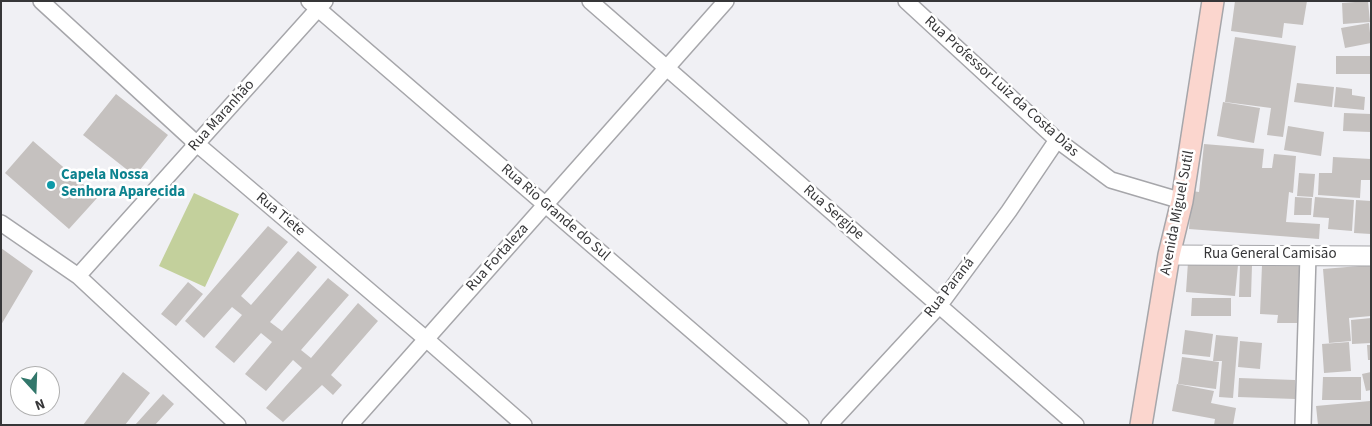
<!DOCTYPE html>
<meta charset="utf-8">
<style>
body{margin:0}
#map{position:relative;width:1372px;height:426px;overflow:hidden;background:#f0f0f4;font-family:"Source Sans 3",sans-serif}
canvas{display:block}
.frame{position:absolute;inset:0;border:2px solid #363638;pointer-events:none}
.north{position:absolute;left:10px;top:366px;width:50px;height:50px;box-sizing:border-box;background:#fff;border:1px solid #afafaf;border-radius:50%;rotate:160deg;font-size:14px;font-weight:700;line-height:20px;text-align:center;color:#363638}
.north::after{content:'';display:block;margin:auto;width:18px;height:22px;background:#32776b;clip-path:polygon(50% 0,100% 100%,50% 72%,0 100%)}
</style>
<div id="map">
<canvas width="1372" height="426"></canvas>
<div class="frame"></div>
<div class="north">N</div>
</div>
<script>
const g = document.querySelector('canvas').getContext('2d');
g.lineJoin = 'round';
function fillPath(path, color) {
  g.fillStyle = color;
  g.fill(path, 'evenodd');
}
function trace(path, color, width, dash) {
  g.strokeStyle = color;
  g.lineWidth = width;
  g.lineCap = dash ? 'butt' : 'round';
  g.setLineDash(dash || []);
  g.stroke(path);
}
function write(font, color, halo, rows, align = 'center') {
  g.font = font + ' "Source Sans 3",sans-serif';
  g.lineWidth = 5;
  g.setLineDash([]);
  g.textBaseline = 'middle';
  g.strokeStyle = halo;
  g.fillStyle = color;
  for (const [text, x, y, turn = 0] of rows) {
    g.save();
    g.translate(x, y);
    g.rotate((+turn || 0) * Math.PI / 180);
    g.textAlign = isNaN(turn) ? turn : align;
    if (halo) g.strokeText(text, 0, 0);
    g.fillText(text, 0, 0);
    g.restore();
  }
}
const green = new Path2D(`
 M194 193 239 214 205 287 159 266Z`);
const building = new Path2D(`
 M1235 1H1307L1303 25 1284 23 1282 38 1231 31Z
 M1368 1 1370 22 1343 24 1342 3Z
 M1369 23 1371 43 1345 48 1341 28Z
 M1235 37 1296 46 1283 137 1267 135 1271 108 1225 102Z
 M1336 56H1371V74H1336Z
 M1297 83 1334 87 1332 107 1294 102Z
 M1336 87 1352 89V95L1365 97 1364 110 1334 107Z
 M116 94 168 135 135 176 83 135Z
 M1223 102 1260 108 1254 143 1217 136Z
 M1344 113 1371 114V132L1343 131Z
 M1288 126 1324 132 1321 156 1284 150Z
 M33 141 98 197 69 229 5 173Z
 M1204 144 1264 149 1262 168H1272L1274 154 1296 156 1293 193 1289 192 1286 222 1320 224 1319 239 1189 229 1192 191 1199 192Z
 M1333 157 1371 159V180H1361L1360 198 1318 195 1319 173H1332Z
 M1299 173 1315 174 1313 197 1297 196Z
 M1295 197 1312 198 1311 215H1294Z
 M1315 197 1354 200 1352 231 1328 229 1329 218 1313 217Z
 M1356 200 1371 201V234L1354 233Z
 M268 226 288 242 241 296 251 305 298 251 317 267 270 322 282 331 328 278 349 295 301 350 311 358 358 303 378 321 331 375 342 385 333 395 322 385 283 422 266 408 302 368 293 360 266 391 245 374 272 342 261 333 234 363 215 347 242 315 232 307 204 338 185 321Z
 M1 248 33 271 1 325Z
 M1188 262 1238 265 1235 296 1186 292Z
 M1240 265H1252L1251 297H1239Z
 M1262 265 1300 266 1299 323H1277L1278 315 1260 314Z
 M1371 265V316L1349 318 1351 341 1329 343 1323 269Z
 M188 282 203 294 176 326 161 314Z
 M1192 298H1231V316H1191Z
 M1371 318V343L1352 344 1351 320Z
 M1185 330 1213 334 1210 357 1182 354Z
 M1216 335 1238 337 1233 398 1219 397 1222 361H1213Z
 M1240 341 1262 343 1260 369 1238 367Z
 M1349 342 1351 371 1324 373 1322 344Z
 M1367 345H1371V360H1368Z
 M1182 357 1219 362 1216 389 1178 384Z
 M123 372 150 393 125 425H83Z
 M1371 372V390L1366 391 1362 374Z
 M1323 377H1361V400H1322Z
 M1239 378 1295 380V399L1238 397Z
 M1177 384 1214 391 1211 403 1236 408 1233 425H1214L1215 419 1172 411Z
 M163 394 174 404 155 425H135Z
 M1370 401 1371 425H1318L1316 406Z`);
const minor = new Path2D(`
 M41 1 197 144 426 339 524 425
 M309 1 801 425
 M590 1 1076 425
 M906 1 1057 140 1111 180 1182 201
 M1 223 78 276 238 425
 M78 276 325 1
 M350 425 726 1
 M829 425 939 306 1009 211 1057 140
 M1303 425 1308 255`);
const tertiary = new Path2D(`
 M1169 255 1371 256`);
const secondary = new Path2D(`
 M1141 425 1169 255 1182 201 1213 1`);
const markers = [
 [51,185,5,"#0f9aa8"]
];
const streetNames = [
 ["Rua Professor Luiz da Costa Dias",1001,87,42],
 ["Rua Maranhão",222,116,-48],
 ["Rua Rio Grande do Sul",555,213,41],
 ["Rua Sergipe",833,213,41],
 ["Avenida Miguel Sutil",1178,213,-79],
 ["Rua Tiete",280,215,40],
 ["Rua General Camisão",1270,255],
 ["Rua Fortaleza",498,258,-48],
 ["Rua Paraná",950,288,-52]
];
const cultureNames = [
 ["Capela Nossa",61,176],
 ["Senhora Aparecida",61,193]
];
fillPath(green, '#c3d09c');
fillPath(building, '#c5c1bf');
trace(minor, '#a6a6aa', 18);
trace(tertiary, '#a6a6aa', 21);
trace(secondary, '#a6a6aa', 24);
trace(minor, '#fff', 15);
trace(tertiary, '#fff', 19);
trace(secondary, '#fbd6ce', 21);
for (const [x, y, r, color] of markers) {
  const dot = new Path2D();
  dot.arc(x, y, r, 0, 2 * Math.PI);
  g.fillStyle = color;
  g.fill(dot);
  trace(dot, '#fff', 2);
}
write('15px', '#363638', '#fff', streetNames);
write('bold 15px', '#0d838f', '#fff', cultureNames, 'left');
</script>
